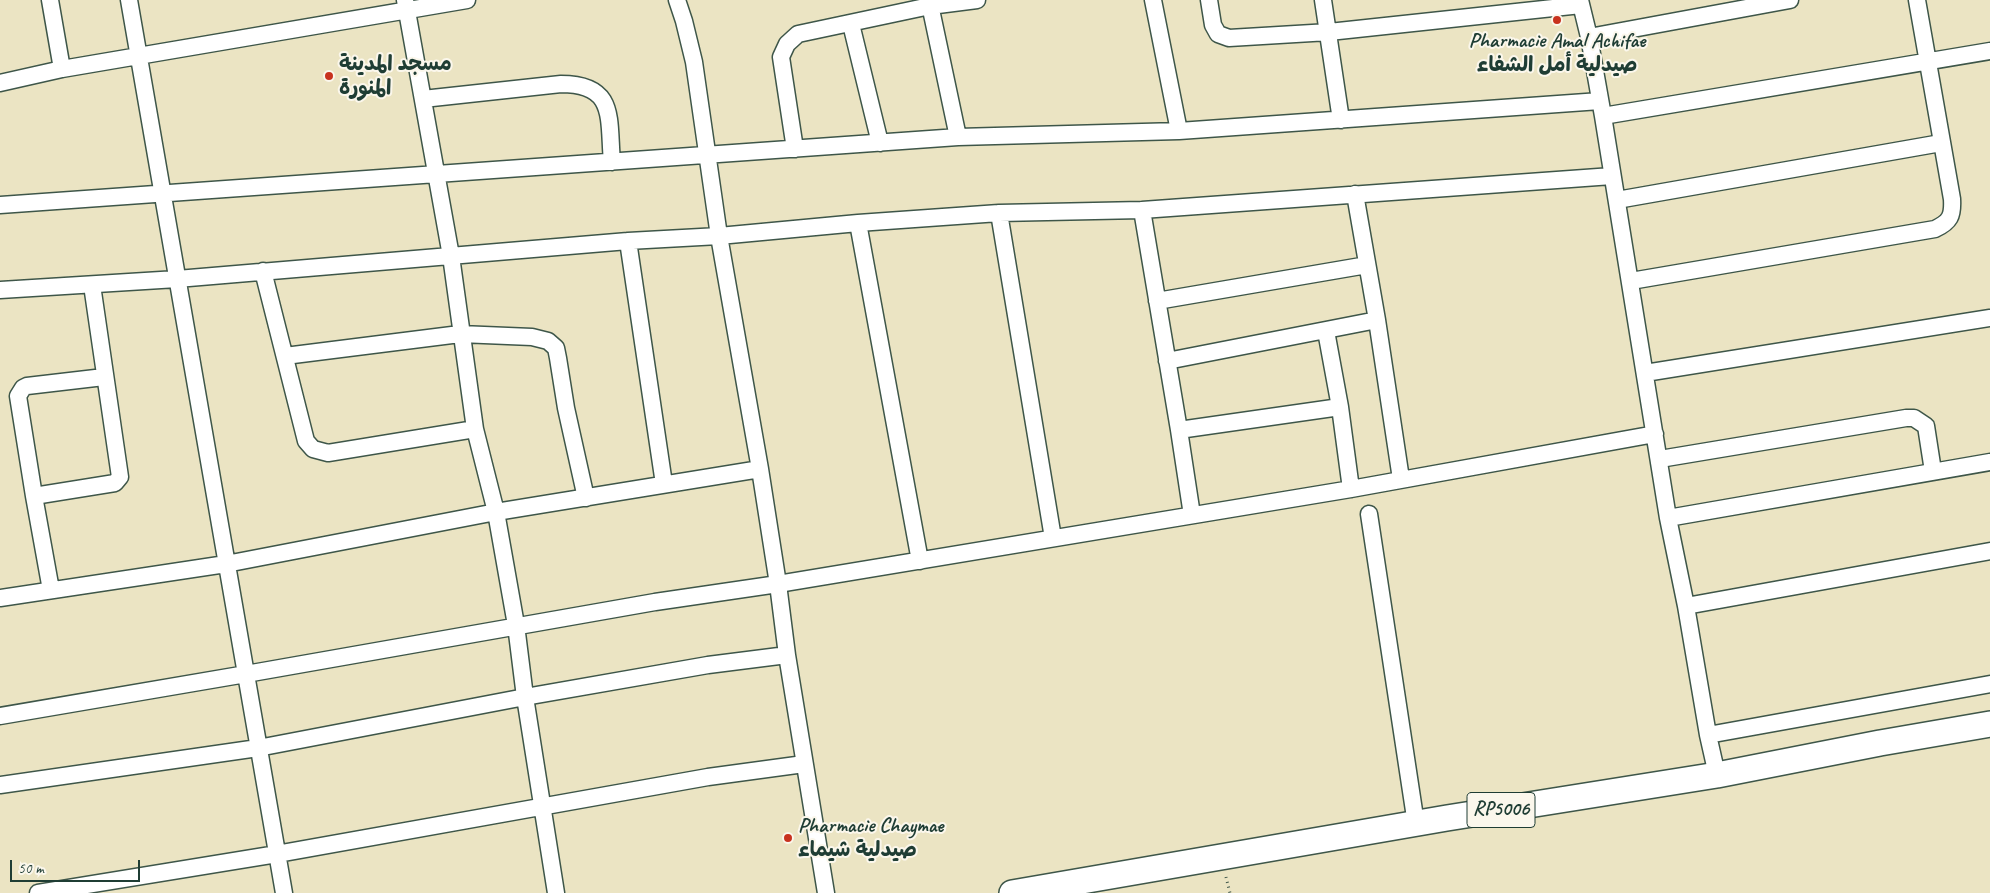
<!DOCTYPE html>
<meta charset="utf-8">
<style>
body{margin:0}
#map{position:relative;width:1990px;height:893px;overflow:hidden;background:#ebe4c3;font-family:Caveat,sans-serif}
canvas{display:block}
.scale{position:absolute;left:10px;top:860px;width:130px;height:22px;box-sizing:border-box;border:2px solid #1f3d34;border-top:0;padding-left:6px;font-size:15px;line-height:18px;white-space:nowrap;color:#1f3d34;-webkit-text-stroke:4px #fbf7ec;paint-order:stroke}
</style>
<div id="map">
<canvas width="1990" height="893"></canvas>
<div class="scale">50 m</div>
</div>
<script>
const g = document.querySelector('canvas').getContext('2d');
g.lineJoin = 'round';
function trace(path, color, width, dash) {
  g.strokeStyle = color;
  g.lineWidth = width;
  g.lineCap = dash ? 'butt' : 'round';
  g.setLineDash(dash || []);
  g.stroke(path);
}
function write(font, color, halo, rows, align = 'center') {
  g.font = font + ' Caveat,"Playpen Sans Arabic",sans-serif';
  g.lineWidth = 4;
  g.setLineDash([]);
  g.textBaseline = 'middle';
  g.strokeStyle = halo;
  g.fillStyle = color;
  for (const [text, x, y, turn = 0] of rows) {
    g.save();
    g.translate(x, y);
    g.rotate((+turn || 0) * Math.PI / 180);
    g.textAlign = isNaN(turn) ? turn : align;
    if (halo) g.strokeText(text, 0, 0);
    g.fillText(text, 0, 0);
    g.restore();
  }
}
const path = new Path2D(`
 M1226 877 1230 893`);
const minor = new Path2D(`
 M50 0 62 69
 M129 0 284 893
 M405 0 451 256 475 429 496 512 516 625 525 697 556 893
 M677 0 684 21 694 62 719 236 760 469 778 584 787 655 826 893
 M929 0 958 137
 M1153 0 1179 131
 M1209 0 1213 25 1218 34 1229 38 1329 32 1581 5
 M1323 0 1341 120
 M1580 0 1589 37 1603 116 1668 518 1686 606 1708 735 1717 775
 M851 24 880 143
 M1589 37 1790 0
 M0 83 62 69 467 0
 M423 99 561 84C617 84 608 119 612 162
 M1603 116 1990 51
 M795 149 781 57 787 44 798 34 930 6 977 0
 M1355 194 1377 320 1401 479
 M1617 200 1941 143
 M0 205 958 137 1179 131 1600 101
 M1142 210 1179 430 1192 515
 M999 213 1053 538
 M858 223 920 561
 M628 241 664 484
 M263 271 306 441 313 449 328 453 475 429
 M1631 281 1935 229C1950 222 1953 216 1952 199L1917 0
 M0 290 177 279 628 241 719 236 858 223 999 213 1142 210 1612 176
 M1157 301 1367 265
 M1326 331 1340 407 1351 489
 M285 356 460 334 532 337 548 341 556 348 558 358 566 408 586 498
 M1167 361 1377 320
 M1645 373 1990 318
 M1179 430 1340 407
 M1660 459 1906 418H1914L1926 426 1933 471
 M34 496 115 483 120 477 92 285
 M1369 514 1416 824
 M1668 518 1990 462
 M51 590 34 496 18 396 23 388 27 386 104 377
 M0 598 226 564 496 512 760 469
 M1686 606 1990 551
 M0 716 246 674 655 602 778 584 1351 489 1655 434
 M1708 735 1990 684
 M0 785 258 748 525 697 708 665 787 655
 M38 893 277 854 708 777 804 764`);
const primary = new Path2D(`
 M1012 893 1447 818 1717 775 1880 743 1990 724`);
const markers = [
 [1557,20,5,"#c8321e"],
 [329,76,5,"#c8321e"],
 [788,838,5,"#c8321e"]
];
const shields = [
 [1501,810,68]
];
const shieldNames = [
 ["RP5006",1501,810]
];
const poiNames = [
 ["Pharmacie Amal Achifae",1557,41,"center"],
 ["صيدلية أمل الشفاء",1557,65,"center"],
 ["مسجد المدينة",339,64],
 ["المنورة",339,88],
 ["Pharmacie Chaymae",798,826],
 ["صيدلية شيماء",798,850]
];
trace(minor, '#3e5649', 19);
trace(primary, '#3e5649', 28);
trace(path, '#3e5649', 3, [1, 4]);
trace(minor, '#fff', 16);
trace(primary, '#fff', 25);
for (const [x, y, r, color] of markers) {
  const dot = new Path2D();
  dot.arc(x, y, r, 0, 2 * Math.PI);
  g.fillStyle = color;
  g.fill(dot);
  trace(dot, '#fbf7ec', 2);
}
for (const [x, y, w] of shields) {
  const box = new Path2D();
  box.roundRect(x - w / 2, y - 17.5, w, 35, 4);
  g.fillStyle = '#fbf7ec';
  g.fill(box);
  trace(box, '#1f3d34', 1);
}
write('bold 20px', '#1f3d34', null, shieldNames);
write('bold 21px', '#1f3d34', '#fbf7ec', poiNames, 'left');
</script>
